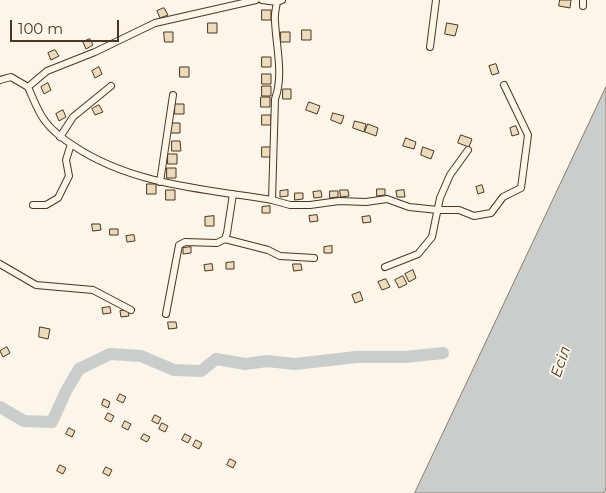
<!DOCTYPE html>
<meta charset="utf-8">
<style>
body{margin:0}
#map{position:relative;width:606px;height:493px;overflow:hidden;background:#fbf6e9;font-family:Montserrat,sans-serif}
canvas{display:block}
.scale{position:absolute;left:10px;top:20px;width:109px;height:22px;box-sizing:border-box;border:2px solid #4a3520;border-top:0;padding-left:6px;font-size:15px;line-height:18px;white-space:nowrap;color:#4a3520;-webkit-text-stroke:4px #fbf6e9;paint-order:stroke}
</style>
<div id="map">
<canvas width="606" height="493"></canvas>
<div class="scale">100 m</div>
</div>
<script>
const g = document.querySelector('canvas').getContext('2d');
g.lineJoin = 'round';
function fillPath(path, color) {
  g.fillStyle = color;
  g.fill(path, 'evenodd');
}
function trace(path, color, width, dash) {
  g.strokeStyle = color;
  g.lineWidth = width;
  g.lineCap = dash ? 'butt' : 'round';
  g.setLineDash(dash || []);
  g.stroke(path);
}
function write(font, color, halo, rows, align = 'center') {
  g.font = font + ' Montserrat,sans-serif';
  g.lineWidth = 4;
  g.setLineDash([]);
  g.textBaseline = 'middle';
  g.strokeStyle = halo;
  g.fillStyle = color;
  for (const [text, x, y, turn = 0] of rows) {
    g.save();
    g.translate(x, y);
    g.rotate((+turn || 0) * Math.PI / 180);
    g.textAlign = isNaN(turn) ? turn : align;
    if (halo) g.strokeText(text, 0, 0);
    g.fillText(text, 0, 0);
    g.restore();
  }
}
const water = new Path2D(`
 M606 87V489L604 493H415Z`);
const river = new Path2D(`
 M0 407 24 421 52 422 66 391 79 369 110 354 141 356 174 370 201 371 216 359 245 364 267 361 295 364 356 357H405L443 353`);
const building = new Path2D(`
 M560 0H571L570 8 559 6Z
 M164 8 168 15 160 18 157 11Z
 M262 10H271V20H262Z
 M208 23H217V33H208Z
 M447 23 458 25 455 36 445 34Z
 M302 30H311V40H302Z
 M164 32H173V42H165Z
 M281 32H290V42H281Z
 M90 39 93 45 86 49 83 42Z
 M55 50 59 56 51 60 48 53Z
 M262 57H271V67H262Z
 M496 64 499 73 492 75 489 66Z
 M99 67 102 74 95 78 92 71Z
 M180 67H189V77H180Z
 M262 74H271V84H262Z
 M48 83 51 90 44 94 41 87Z
 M262 86H271V96H262Z
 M283 89H291V99H283Z
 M261 97H270V107H261Z
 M309 102 320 106 317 114 306 110Z
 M175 104H184V114H175Z
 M99 105 103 112 95 115 92 109Z
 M63 110 66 117 59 121 56 114Z
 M333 113 344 116 341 124 331 120Z
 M262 115H271V125H262Z
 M355 121 366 124 364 132 353 128Z
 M171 123H180V133H171Z
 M368 124 378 128 376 136 365 132Z
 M516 126 519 134 512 136 510 128Z
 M461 135 472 139 469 147 458 143Z
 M406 138 416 142 414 149 403 146Z
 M172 141H180L181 151H172Z
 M262 147H271V157H262Z
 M423 147 434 151 431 159 421 155Z
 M168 154H177V164H168Z
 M167 168H176V178H167Z
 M147 184H156V194H147Z
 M482 185 484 192 478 194 476 187Z
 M377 189H385V195L377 196Z
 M166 190H175V200H166Z
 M288 190V196L280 197V191Z
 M340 190H348L349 196 341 197Z
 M404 190 405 197H397L396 191Z
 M321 191 322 197 314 198 313 192Z
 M330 191H338V197L330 198Z
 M295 193H303V199L295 200Z
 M270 206V213H262V207Z
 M317 215 318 221 310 222 309 216Z
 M214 216V226H205V217Z
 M370 216 371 222 363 223 362 217Z
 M92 224H100L101 230 93 231Z
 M110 229H118V235H110Z
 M134 235 135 241 127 242 126 236Z
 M332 246V253H324V247Z
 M191 247V253L183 254V248Z
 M234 262V269H226V263Z
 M212 264 213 270 205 271 204 265Z
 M293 264H301L302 270 294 271Z
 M413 270 416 278 409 282 405 274Z
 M403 276 407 284 399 288 395 280Z
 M386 279 390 287 382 290 378 282Z
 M360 292 363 300 355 303 352 295Z
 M110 307 111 313 103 314 102 308Z
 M128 310 129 316 121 317 120 311Z
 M168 322H176L177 328 169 329Z
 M40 327 50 329 48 339 39 337Z
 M7 347 10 353 3 357 0 351Z
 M120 394 126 397 123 403 117 400Z
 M104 399 110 402 108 408 102 405Z
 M108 413 114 416 111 422 105 419Z
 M155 415 161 418 158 424 152 421Z
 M125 421 131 424 128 430 122 427Z
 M162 423 168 426 165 432 159 429Z
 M69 428 75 431 72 437 66 434Z
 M144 434 150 437 147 442 141 439Z
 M185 434 191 437 188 443 182 440Z
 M196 440 202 443 199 449 193 446Z
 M230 459 236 462 233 468 227 465Z
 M60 465 66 468 63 474 57 471Z
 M106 467 112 470 109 476 103 473Z`);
const minor = new Path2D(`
 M262 0 277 2
 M583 0V6
 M430 47 436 0
 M0 80 11 77 28 87 47 71 95 52 155 23 256 0
 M28 87C33 98 38 112 45 121 53 132 63 139 74 146 132 185 205 189 272 200L290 205H310L339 201 366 202 387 199 409 207 438 210H459L474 216 491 213 503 197 521 188 528 135 504 85
 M60 137 73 117 111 86
 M160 182 173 95
 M272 200 275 99C284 75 276 46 275 21 274 15 276 8 277 2L282 0
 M33 205H46L58 198 69 176 66 160 71 144
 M225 239 227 233 233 194
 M0 264 36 285 93 290 131 310
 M385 267 418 254 432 237 440 198 450 175 468 150
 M166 314 179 245 185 242 217 243 225 239 268 250 280 256 314 258`);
const waterNames = [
 ["Есіл",561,362,-71]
];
fillPath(water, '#c9cecd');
trace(water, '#887966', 1);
trace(river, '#c9cecd', 12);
fillPath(building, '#ecdcbc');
trace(building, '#4a3520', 1);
trace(minor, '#4a3520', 8);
trace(minor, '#fbf6e9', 6);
write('italic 15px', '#4a3520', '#fbf6e9', waterNames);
</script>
